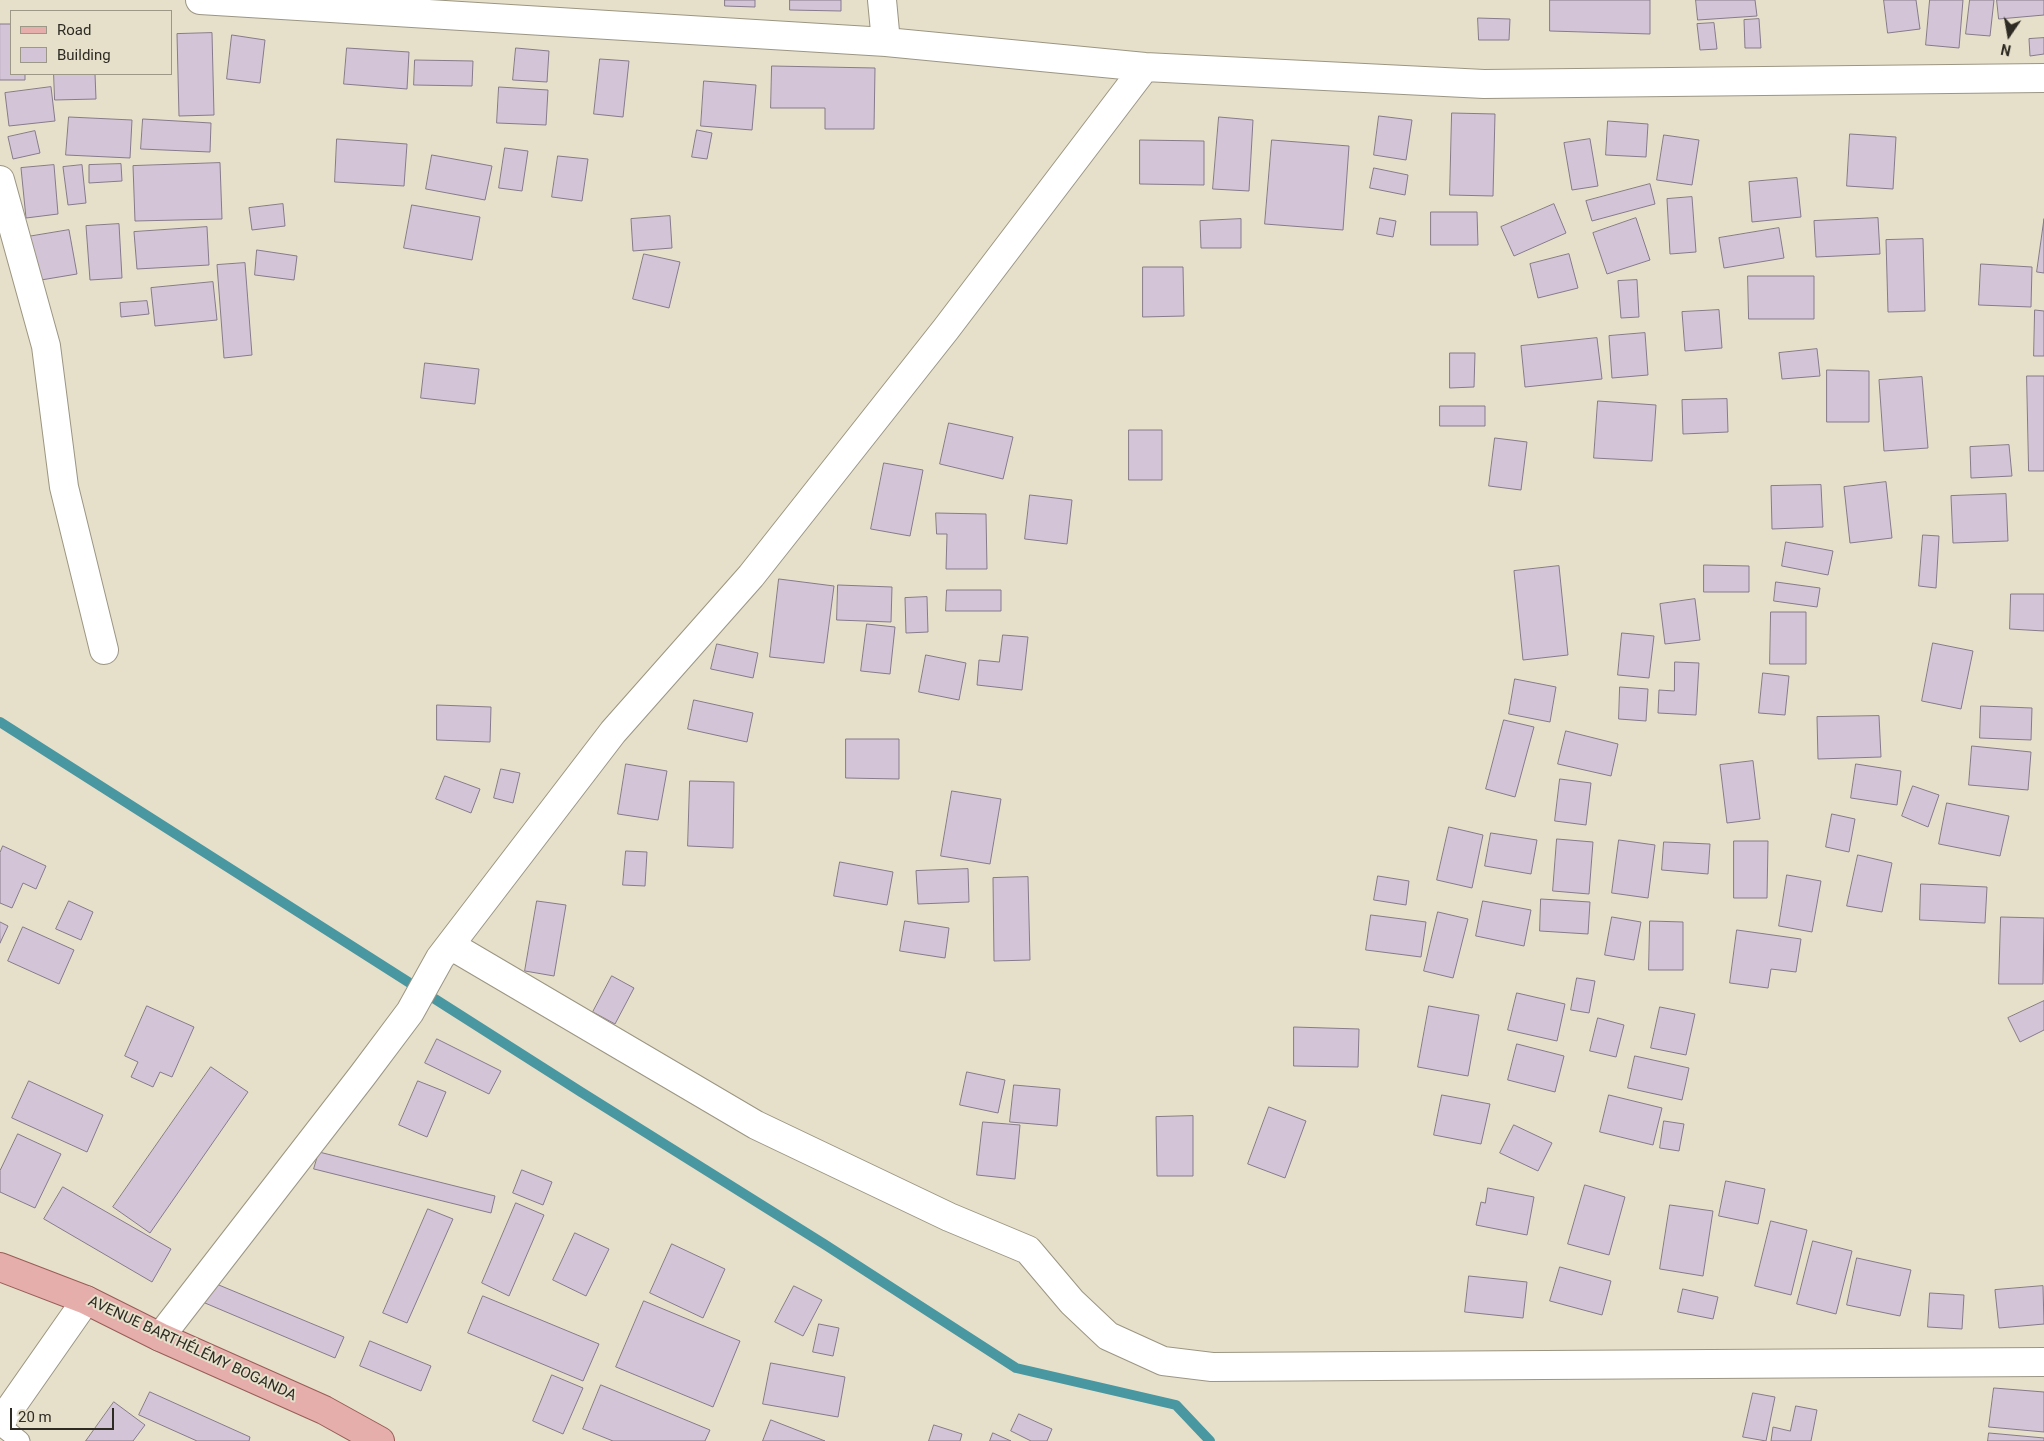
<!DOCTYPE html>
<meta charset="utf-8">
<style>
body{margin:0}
#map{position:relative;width:2044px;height:1441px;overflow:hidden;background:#e6e0cb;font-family:Roboto,sans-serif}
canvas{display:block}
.legend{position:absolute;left:10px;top:10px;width:162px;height:65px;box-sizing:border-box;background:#e6e0cb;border:1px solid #9c9888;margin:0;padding:6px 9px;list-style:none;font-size:15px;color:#2d2b23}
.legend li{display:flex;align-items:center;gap:10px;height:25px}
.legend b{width:25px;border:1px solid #9c9888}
.north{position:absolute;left:1984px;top:10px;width:50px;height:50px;-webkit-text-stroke:4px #e6e0cb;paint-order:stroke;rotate:192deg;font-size:14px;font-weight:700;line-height:20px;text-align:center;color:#2d2b23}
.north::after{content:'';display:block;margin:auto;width:18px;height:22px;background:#2d2b23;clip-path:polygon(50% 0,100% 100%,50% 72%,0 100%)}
.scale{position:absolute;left:10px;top:1408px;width:104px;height:22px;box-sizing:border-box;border:2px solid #2d2b23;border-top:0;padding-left:6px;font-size:15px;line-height:18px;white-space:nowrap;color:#2d2b23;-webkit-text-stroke:4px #e6e0cb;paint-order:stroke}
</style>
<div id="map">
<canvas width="2044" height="1441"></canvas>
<ul class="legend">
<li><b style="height:6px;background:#e5aeab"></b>Road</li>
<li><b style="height:14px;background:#d3c5d7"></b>Building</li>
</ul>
<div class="north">N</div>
<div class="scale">20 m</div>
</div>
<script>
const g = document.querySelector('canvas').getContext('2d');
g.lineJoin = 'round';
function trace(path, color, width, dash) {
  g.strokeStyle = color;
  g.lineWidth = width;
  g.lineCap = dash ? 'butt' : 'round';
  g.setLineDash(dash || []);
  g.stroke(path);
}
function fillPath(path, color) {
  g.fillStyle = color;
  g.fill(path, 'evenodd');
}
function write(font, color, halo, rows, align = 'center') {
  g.font = font + ' Roboto,sans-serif';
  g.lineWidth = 4;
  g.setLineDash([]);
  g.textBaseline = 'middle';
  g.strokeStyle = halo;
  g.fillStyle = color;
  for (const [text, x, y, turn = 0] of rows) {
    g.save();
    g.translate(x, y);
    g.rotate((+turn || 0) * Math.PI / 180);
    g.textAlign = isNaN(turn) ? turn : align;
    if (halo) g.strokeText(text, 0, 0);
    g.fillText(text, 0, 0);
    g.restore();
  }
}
const stream = new Path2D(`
 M0 722 581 1092 824 1244 1016 1368 1176 1405 1210 1441`);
const building = new Path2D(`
 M725 0H755V7L725 6Z
 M790 0H841V11L790 10Z
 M1550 0H1650V34L1550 31Z
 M1696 0H1755L1757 16 1698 20Z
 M1884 0H1916L1920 29 1888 33Z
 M1930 0H1963L1959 48 1926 45Z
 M1970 0H1994L1990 36 1966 34Z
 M1997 0H2044V15L1999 19Z
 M1478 18 1510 19 1509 40H1479Z
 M1759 19 1761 48H1745L1744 20Z
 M1714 23 1717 49 1700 50 1697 24Z
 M0 24H11V74H25V80H0Z
 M212 33 214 115 179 116 177 34Z
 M232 35 265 40 260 83 227 79Z
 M2044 38V54L2030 56 2029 39Z
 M347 48 409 52 407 89 344 84Z
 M516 48 549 51 547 82 513 80Z
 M600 59 629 61 623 117 594 114Z
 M415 60 473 61 472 86 414 85Z
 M772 66 875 68 874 129H825V108H771Z
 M54 74H95L96 99 55 100Z
 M704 81 756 85 752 130 701 126Z
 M51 87 55 121 9 126 5 93Z
 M499 87 548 90 546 125 497 123Z
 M1452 113 1495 114 1493 196 1450 195Z
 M1379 116 1412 120 1406 160 1374 155Z
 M69 117 132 120 130 158 66 155Z
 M1219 117 1253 120 1249 191 1213 189Z
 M143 119 211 123 210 152 141 149Z
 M1608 121 1648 124 1646 157 1606 155Z
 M697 130 712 133 707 159 692 157Z
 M35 131 40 153 13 159 8 137Z
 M1850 134 1896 137 1893 189 1847 186Z
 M1664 135 1699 140 1692 185 1657 180Z
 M337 139 407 144 404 186 335 182Z
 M1590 139 1598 186 1572 190 1564 143Z
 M1140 140 1204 141V185L1140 184Z
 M1272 140 1349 146 1343 230 1265 224Z
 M505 148 528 151 522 191 499 188Z
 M432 155 492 166 485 200 426 189Z
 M558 156 588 159 582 201 552 197Z
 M220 163 222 219 135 221 133 166Z
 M121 164 122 181 89 183V165Z
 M54 165 58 214 26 218 21 168Z
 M82 165 86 203 68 205 63 167Z
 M1374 168 1408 175 1405 195 1370 188Z
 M1797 178 1801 217 1752 222 1749 182Z
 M1650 184 1655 204 1592 221 1586 201Z
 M1692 197 1696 252 1670 254 1667 199Z
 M283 204 285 226 252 230 249 208Z
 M1554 204 1566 233 1514 256 1501 227Z
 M412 205 480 217 472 260 404 248Z
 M1431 212H1477L1478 245H1431Z
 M670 216 672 248 633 251 631 219Z
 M1380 218 1396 221 1393 237 1377 234Z
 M1636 218 1650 260 1607 274 1593 233Z
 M1878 218 1880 254 1816 257 1814 221Z
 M1241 219V248H1201L1200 221Z
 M2044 219V273L2037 272Z
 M119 224 122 278 90 280 86 226Z
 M207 227 209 265 137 269 134 232Z
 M1779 228 1784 258 1724 268 1719 238Z
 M69 230 77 274 35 281 27 237Z
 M1923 239 1925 311 1888 312 1886 240Z
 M257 250 297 256 294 280 255 275Z
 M644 254 680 262 669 308 633 299Z
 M1569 254 1578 288 1538 298 1530 264Z
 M245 263 252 355 224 358 217 265Z
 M1981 264 2032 267 2031 307 1979 305Z
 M1143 267H1183L1184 316 1143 317Z
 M1748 276H1814V319H1749Z
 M1637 280 1639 317 1621 318 1618 281Z
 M213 282 217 320 155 326 151 288Z
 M147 301 149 314 121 317 120 303Z
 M1719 310 1722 348 1685 351 1682 312Z
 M2035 310 2044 311V356H2034Z
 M1645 333 1648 375 1612 378 1609 336Z
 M1597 338 1602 379 1525 387 1521 346Z
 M1817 349 1820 376 1782 379 1779 353Z
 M1450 353H1475L1474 387 1450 388Z
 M425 363 479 369 475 404 421 398Z
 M1827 370 1869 371V422H1827Z
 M2027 376H2044V471H2029Z
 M1922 377 1928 448 1884 451 1879 380Z
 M1727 399 1728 432 1683 434 1682 400Z
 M1598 401 1656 405 1652 461 1594 458Z
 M1440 406H1485V426H1440Z
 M949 423 1013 437 1003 479 940 464Z
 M1129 430H1162V480H1129Z
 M1495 438 1527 442 1521 490 1489 486Z
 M2009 445 2012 476 1971 478 1970 447Z
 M884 463 923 470 910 536 871 529Z
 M1886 482 1892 538 1850 543 1844 487Z
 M1821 485 1823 527 1772 529 1771 486Z
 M2006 494 2008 541 1953 543 1951 496Z
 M1030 495 1072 500 1067 544 1025 539Z
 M936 513 986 514 987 569H946L947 534H937Z
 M1923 535 1939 536 1936 588 1919 586Z
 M1786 542 1833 551 1828 575 1782 566Z
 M1704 565 1749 566V592H1704Z
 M1559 566 1568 655 1523 660 1514 571Z
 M779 579 834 586 824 663 770 657Z
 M1776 582 1820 588 1817 607 1774 601Z
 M838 585 892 587 891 622 837 620Z
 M947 590H1001V611H946Z
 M2011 594H2044V631L2010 629Z
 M927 597 928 632 906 633 905 598Z
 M1695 599 1700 640 1665 644 1660 604Z
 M1771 612H1806V664H1770Z
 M867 624 895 627 890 674 861 671Z
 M1622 633 1654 636 1649 678 1618 675Z
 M1003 635 1028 637 1022 690 977 685 979 660 999 662Z
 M1933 643 1973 651 1961 709 1922 701Z
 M717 644 758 653 753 678 711 669Z
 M926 655 966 663 959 700 919 692Z
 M1675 662 1699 663 1696 715 1658 713 1659 690 1674 691Z
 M1763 673 1789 676 1785 715 1759 713Z
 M1515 679 1556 687 1550 722 1509 714Z
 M1620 687 1648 689 1646 721 1619 719Z
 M694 700 753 713 747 742 688 729Z
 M437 705 491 707 490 742 437 740Z
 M1981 706 2032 708 2031 740 1980 738Z
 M1879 716 1881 757 1818 759 1817 717Z
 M1504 720 1534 727 1515 797 1486 789Z
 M1566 731 1618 744 1611 776 1558 764Z
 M846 739H899V779L846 778Z
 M1972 746 2031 752 2028 790 1969 785Z
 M1753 761 1760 819 1727 823 1720 765Z
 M626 764 667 771 658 820 618 814Z
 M1856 764 1901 771 1897 805 1851 798Z
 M501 769 520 773 513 803 494 798Z
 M445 776 480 789 471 813 436 799Z
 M1560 779 1591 783 1586 825 1555 821Z
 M690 781 734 782 733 848 688 846Z
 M1913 786 1939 795 1928 827 1902 816Z
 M952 791 1001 799 990 864 941 856Z
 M1947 803 2009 816 2000 856 1939 844Z
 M1832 814 1855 819 1849 852 1826 847Z
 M1449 827 1483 835 1472 888 1437 880Z
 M1491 833 1537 840 1531 874 1485 866Z
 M1557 839 1593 842 1589 894 1553 891Z
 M1619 840 1655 845 1648 898 1612 893Z
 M1734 841H1768L1767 898H1734Z
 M1664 842 1710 844 1708 874 1662 870Z
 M3 846 46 866 36 889 23 883 12 908 0 903V853Z
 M626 851 647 852 645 886 623 885Z
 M1858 855 1892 863 1882 912 1847 906Z
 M840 862 893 872 887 905 834 896Z
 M968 869 969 902 918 904 916 871Z
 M1787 875 1821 881 1812 932 1779 926Z
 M1378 876 1409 881 1406 905 1374 900Z
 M1028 877 1030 960 994 961 993 878Z
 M1921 884 1987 887 1985 923 1920 920Z
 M1541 899 1590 902 1588 934 1540 931Z
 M69 901 93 912 81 940 56 929Z
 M537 901 566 905 554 976 525 971Z
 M1483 901 1531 910 1524 946 1476 936Z
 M1438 912 1468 919 1453 978 1424 971Z
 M1371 915 1426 922 1421 957 1366 950Z
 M1612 917 1641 922 1634 960 1605 955Z
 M2001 917 2044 918 2043 984H1999Z
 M905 921 949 928 945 958 900 951Z
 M1650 921 1683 922V970H1649Z
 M0 922 8 926 0 943Z
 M23 927 74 950 59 984 8 961Z
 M1737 930 1801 939 1796 972 1771 969 1768 988 1730 983Z
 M612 976 634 988 615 1024 593 1012Z
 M1577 978 1595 981 1589 1013 1571 1010Z
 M1517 993 1565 1004 1557 1041 1508 1030Z
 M2044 1001V1030L2020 1042 2008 1018Z
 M147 1006 194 1027 172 1077 160 1072 153 1087 131 1077 138 1062 125 1056Z
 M1429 1006 1479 1015 1468 1076 1418 1067Z
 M1660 1007 1695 1014 1686 1055 1651 1048Z
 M1598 1018 1624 1025 1616 1057 1590 1051Z
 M1294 1027 1359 1029 1358 1067 1294 1066Z
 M437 1039 501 1071 489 1094 425 1063Z
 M1517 1044 1564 1056 1555 1092 1508 1080Z
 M1635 1056 1689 1068 1682 1100 1628 1088Z
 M211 1067 248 1092 150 1233 113 1207Z
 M967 1072 1005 1080 998 1113 960 1105Z
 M29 1081 103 1115 87 1152 12 1118Z
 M418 1081 446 1092 427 1137 399 1125Z
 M1014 1085 1060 1089 1057 1126 1010 1122Z
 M1442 1095 1490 1104 1481 1144 1434 1135Z
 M1609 1095 1662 1108 1653 1145 1600 1132Z
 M1269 1107 1306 1121 1285 1178 1248 1164Z
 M1193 1116V1176H1157L1156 1117Z
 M1664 1121 1684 1124 1679 1151 1660 1148Z
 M983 1122 1020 1125 1015 1179 977 1175Z
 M1514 1125 1552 1143 1538 1171 1500 1153Z
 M18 1134 61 1154 35 1208 0 1192V1171Z
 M319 1152 495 1196 491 1213 314 1169Z
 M522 1170 552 1182 543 1205 513 1193Z
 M1726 1181 1765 1189 1758 1224 1719 1216Z
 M1585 1185 1625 1197 1609 1255 1568 1244Z
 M63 1187 171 1249 152 1282 44 1219Z
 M1488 1188 1534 1197 1527 1235 1476 1225 1481 1202 1485 1203Z
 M516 1203 544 1215 509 1296 482 1283Z
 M1670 1205 1713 1211 1703 1276 1660 1269Z
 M428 1209 453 1219 407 1323 383 1313Z
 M1771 1221 1807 1230 1791 1295 1755 1286Z
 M575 1233 609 1249 586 1296 553 1280Z
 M1813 1241 1852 1251 1836 1314 1797 1304Z
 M672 1244 725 1269 703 1318 650 1293Z
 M1857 1258 1911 1270 1900 1316 1847 1305Z
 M1560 1267 1611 1281 1602 1315 1550 1301Z
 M1469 1276 1527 1282 1523 1318 1465 1312Z
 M214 1283 344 1337 335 1358 205 1303Z
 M794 1286 822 1300 803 1336 775 1322Z
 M2043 1286 2044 1324 1999 1328 1995 1290Z
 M1683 1289 1718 1297 1713 1319 1678 1312Z
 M1930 1293 1964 1295 1962 1329 1928 1327Z
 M483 1296 599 1344 583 1381 468 1333Z
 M644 1301 740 1341 713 1407 616 1367Z
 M819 1324 839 1328 833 1356 813 1352Z
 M370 1341 431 1366 421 1391 360 1366Z
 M771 1363 845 1377 838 1417 763 1404Z
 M552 1375 583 1388 563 1434 533 1421Z
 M601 1385 710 1430 705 1441H613L583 1429Z
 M1994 1388 2044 1392V1432L1989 1427Z
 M150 1392 250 1437 249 1441H197L139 1415Z
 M1753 1393 1775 1397 1766 1441 1743 1437Z
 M114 1402 145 1425 133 1441H86Z
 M1796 1406 1817 1410 1811 1441H1771L1773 1427 1790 1431Z
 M1019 1414 1052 1429 1047 1441H1031L1011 1431Z
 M771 1420 825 1441H763Z
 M934 1425 962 1434 960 1441H929Z
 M993 1433 1011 1441H990Z
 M1989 1433 2044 1438V1441H1988Z`);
const service = new Path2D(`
 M0 1425 20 1441`);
const minor = new Path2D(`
 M200 0 886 42 1145 67 1484 84 2044 78
 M882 0 886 42
 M0 180 46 346 64 487 104 650
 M450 945 756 1125 949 1217 1028 1250 1072 1302 1108 1336 1163 1361 1212 1367 2044 1362
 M160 1337 362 1076 410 1012 440 958 613 732 751 576 946 329 1145 67`);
const tertiary = new Path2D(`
 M0 1423 86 1300`);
const primary = new Path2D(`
 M0 1267 86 1300 160 1337 324 1410 380 1441`);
const streetNames = [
 ["AVENUE BARTHÉLÉMY BOGANDA",192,1349,25]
];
trace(stream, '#4997a0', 10);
fillPath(building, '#d3c5d7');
trace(building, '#877a8a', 1);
trace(service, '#9b9582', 21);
trace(minor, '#9b9582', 30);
trace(tertiary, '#9b9582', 30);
trace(primary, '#995d57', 30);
trace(service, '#fff', 19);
trace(minor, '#fff', 28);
trace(tertiary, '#fff', 28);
trace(primary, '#e5aeab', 28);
write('15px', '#2d2b23', '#e6e0cb', streetNames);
</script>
